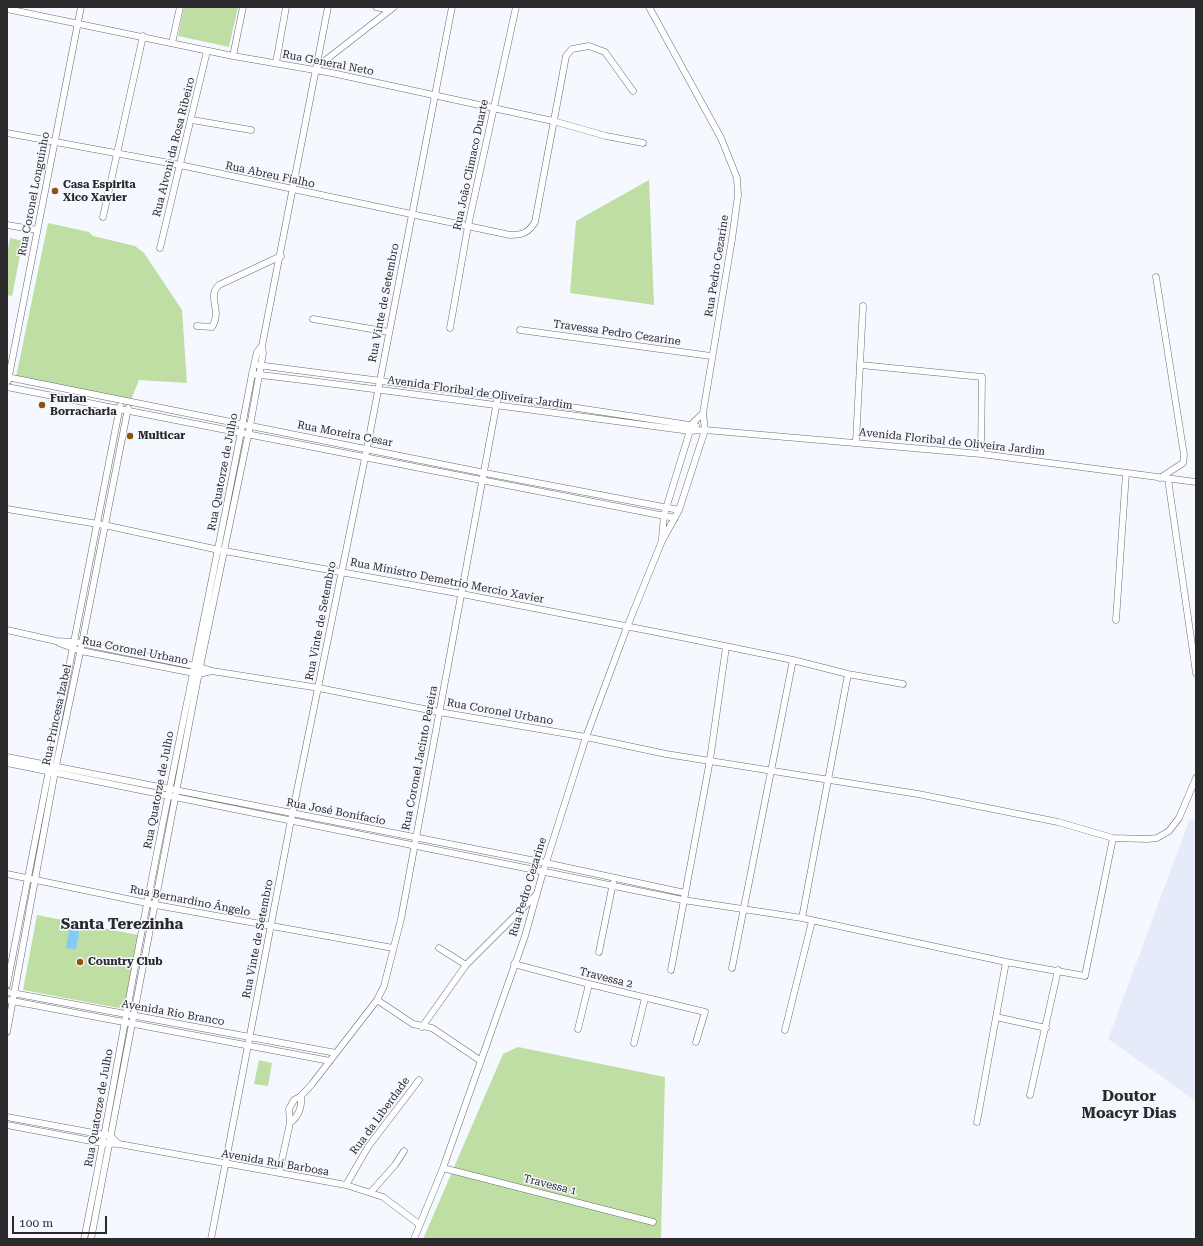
<!DOCTYPE html>
<meta charset="utf-8">
<style>
body{margin:0}
#map{position:relative;width:1203px;height:1246px;overflow:hidden;background:#f6f8ff;font-family:"Roboto Serif",serif}
canvas{display:block}
.frame{position:absolute;inset:0;border:8px solid #2a2a2d;pointer-events:none}
.scale{position:absolute;left:12px;top:1216px;width:95px;height:18px;box-sizing:border-box;border:2px solid #2a2a2d;border-top:0;padding-left:5px;font-size:12px;line-height:14px;white-space:nowrap;color:#2a2a2d;-webkit-text-stroke:3px #f6f8ff;paint-order:stroke}
</style>
<div id="map">
<canvas width="1203" height="1246"></canvas>
<div class="frame"></div>
<div class="scale">100 m</div>
</div>
<script>
const g = document.querySelector('canvas').getContext('2d');
g.lineJoin = 'round';
function fillPath(path, color) {
  g.fillStyle = color;
  g.fill(path, 'evenodd');
}
function trace(path, color, width, dash) {
  g.strokeStyle = color;
  g.lineWidth = width;
  g.lineCap = dash ? 'butt' : 'round';
  g.setLineDash(dash || []);
  g.stroke(path);
}
function write(font, color, halo, rows, align = 'center') {
  g.font = font + ' "Roboto Serif",serif';
  g.lineWidth = 3;
  g.setLineDash([]);
  g.textBaseline = 'middle';
  g.strokeStyle = halo;
  g.fillStyle = color;
  for (const [text, x, y, turn = 0] of rows) {
    g.save();
    g.translate(x, y);
    g.rotate((+turn || 0) * Math.PI / 180);
    g.textAlign = isNaN(turn) ? turn : align;
    if (halo) g.strokeText(text, 0, 0);
    g.fillText(text, 0, 0);
    g.restore();
  }
}
const built = new Path2D(`
 M1196 820V1101L1108 1039 1189 821Z`);
const green = new Path2D(`
 M184 7H238L229 47 178 36Z
 M649 180 654 305 570 293 576 221Z
 M48 223 89 232 93 236 135 246 144 253 182 310 187 383 139 380 131 400 16 377Z
 M10 238 23 241 12 296 7 295V254Z
 M37 915 138 935 124 1009 23 990Z
 M518 1047 665 1077 661 1239H423L503 1054Z
 M259 1060 272 1063 268 1086 254 1084Z`);
const water = new Path2D(`
 M70 925 80 927 76 949 66 948Z`);
const minor = new Path2D(`
 M376 7 390 10
 M649 7 721 138 737 178 738 195 732 239 703 413 692 424 664 515 662 538
 M7 9 233 56 332 73 553 121 606 136 643 143
 M172 43 180 7
 M233 56 243 7
 M276 63 286 7
 M318 66 394 7
 M192 120 251 130
 M7 133 180 165 510 235C523 235 528 233 535 222L566 56 572 49 589 46 605 52 633 91
 M103 217 143 36
 M7 225 37 230
 M160 248 207 51
 M1156 277 1184 455 1183 463 1160 478
 M313 319 389 332
 M197 326 212 327C223 310 206 297 219 285L281 256
 M450 328 468 226 516 7
 M520 330 711 356
 M257 365 498 396 696 426
 M861 365 982 377 981 454
 M252 374C398 391 544 412 690 431L705 430 981 454 1196 482
 M7 377 485 473 679 510
 M8 381 81 7
 M7 387 675 518
 M856 442 863 306
 M1168 479 1196 673
 M7 509 104 525 219 550 462 594 671 635 793 660 848 674 903 684
 M1116 620 1126 473
 M7 630 56 641 75 642 200 667 212 671 319 688 439 712 586 737 666 754 918 794 1058 822 1113 838 1147 839 1157 838 1169 831 1179 818 1196 778
 M59 643 81 651 199 674 212 671
 M7 757 546 863 685 893
 M7 763 683 900 802 918 1006 962 1085 976 1113 838
 M7 874 156 905 393 948
 M802 918 848 674
 M439 948 466 965
 M599 952 613 883
 M514 964 589 984 705 1012 696 1042
 M732 968 793 660
 M671 970 710 760 726 647
 M7 985 120 406
 M7 992 336 1053
 M7 1000 330 1061
 M377 1000 413 1024 432 1028 481 1061
 M996 1017 1046 1028
 M422 1027 466 965 537 894
 M578 1029 589 984
 M785 1030 812 921
 M7 1032 56 766 82 643 128 408
 M634 1043 645 998
 M1030 1095 1058 970
 M7 1117 110 1136 119 1144
 M977 1122 1006 962
 M290 1123C299 1116 302 1107 301 1096
 M7 1125 102 1143 119 1144 346 1185 383 1197 419 1224
 M443 1168 653 1222
 M279 1173 290 1123 289 1109 294 1100 301 1096 312 1084 377 1000 384 986 401 919 498 396
 M346 1185 368 1147 419 1080
 M371 1192 395 1165 404 1151
 M84 1239C107 1128 125 1015 147 904 181 727 219 551 252 374L257 352 262 346 328 7
 M91 1239 200 667 250 426 263 353 262 346
 M211 1239 291 820 367 448 452 7
 M414 1239 443 1168 525 936 543 872 586 737 627 627 662 541 679 510 705 430 703 413`);
const markers = [
 [55,191,4,"#8c530a"],
 [42,405,4,"#8c530a"],
 [130,436,4,"#8c530a"],
 [80,962,4,"#8c530a"]
];
const streetNames = [
 ["Rua General Neto",328,63,11],
 ["Rua Alvoni da Rosa Ribeiro",174,147,-76],
 ["Rua João Climaco Duarte",471,165,-78],
 ["Rua Abreu Fialho",270,175,12],
 ["Rua Coronel Longuinho",34,194,-79],
 ["Rua Pedro Cezarine",717,266,-81],
 ["Rua Vinte de Setembro",384,303,-79],
 ["Travessa Pedro Cezarine",617,333,8],
 ["Avenida Floribal de Oliveira Jardim",480,393,8],
 ["Rua Moreira Cesar",345,434,11],
 ["Avenida Floribal de Oliveira Jardim",952,442,6],
 ["Rua Quatorze de Julho",223,472,-79],
 ["Rua Ministro Demetrio Mercio Xavier",447,581,11],
 ["Rua Vinte de Setembro",321,621,-79],
 ["Rua Coronel Urbano",135,651,11],
 ["Rua Coronel Urbano",500,712,10],
 ["Rua Princesa Izabel",57,715,-78],
 ["Rua Coronel Jacinto Pereira",420,758,-79],
 ["Rua Quatorze de Julho",159,790,-79],
 ["Rua José Bonifacio",336,812,11],
 ["Rua Pedro Cezarine",528,887,-73],
 ["Rua Bernardino Ângelo",190,901,11],
 ["Rua Vinte de Setembro",258,939,-79],
 ["Travessa 2",606,978,14],
 ["Avenida Rio Branco",173,1013,10],
 ["Rua Quatorze de Julho",99,1108,-80],
 ["Rua da Liberdade",380,1116,-54],
 ["Avenida Rui Barbosa",275,1163,10],
 ["Travessa 1",550,1185,14]
];
const poiNames = [
 ["Casa Espirita",63,185],
 ["Xico Xavier",63,198],
 ["Furlan",50,399],
 ["Borracharia",50,412],
 ["Multicar",138,436],
 ["Country Club",88,962]
];
const districtNames = [
 ["Santa Terezinha",122,925],
 ["Doutor",1129,1097],
 ["Moacyr Dias",1129,1114]
];
fillPath(built, '#e6ebfa');
fillPath(green, '#bfdea4');
fillPath(water, '#83cbf6');
trace(minor, '#6a6c73', 7);
trace(minor, '#fff', 6);
for (const [x, y, r, color] of markers) {
  const dot = new Path2D();
  dot.arc(x, y, r, 0, 2 * Math.PI);
  g.fillStyle = color;
  g.fill(dot);
  trace(dot, '#f6f8ff', 1.5);
}
write('11px', '#2a2a2d', '#f6f8ff', streetNames);
write('bold 11px', '#2a2a2d', '#f6f8ff', poiNames, 'left');
write('bold 15px', '#2a2a2d', '#f6f8ff', districtNames);
</script>
